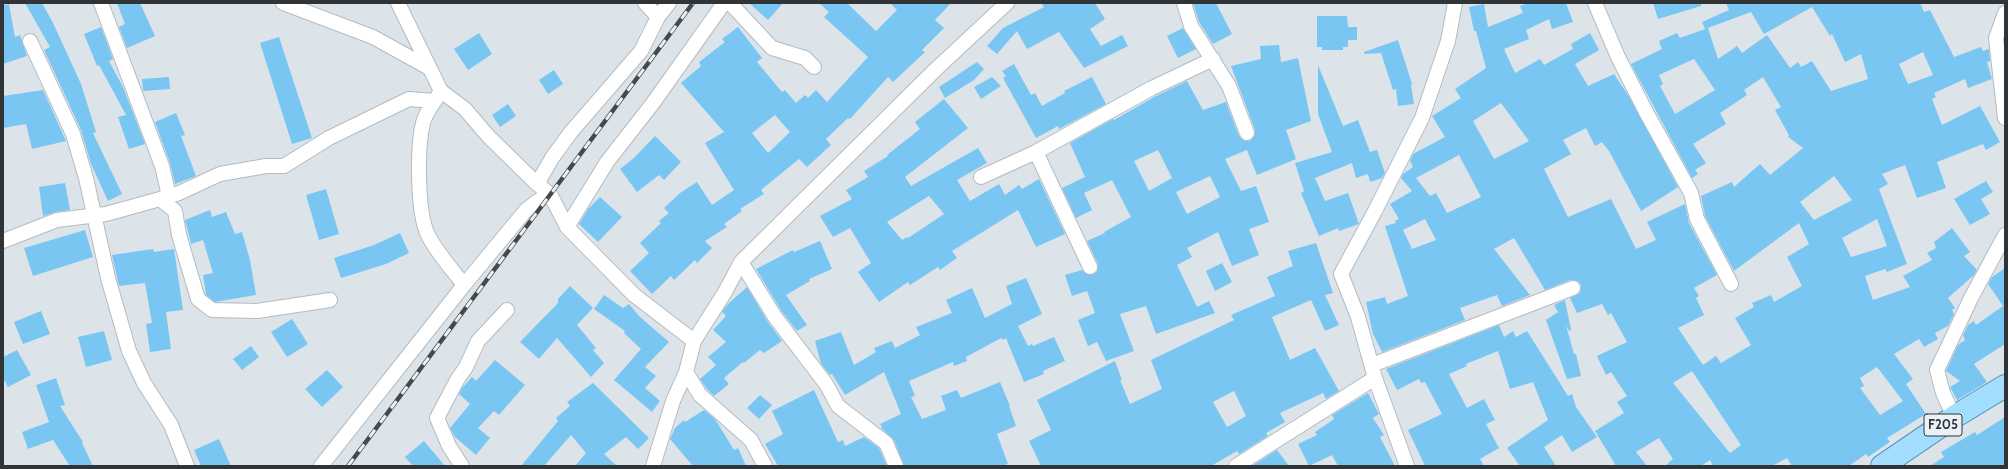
<!DOCTYPE html>
<style>
body{margin:0}
#map{position:relative;width:2008px;height:469px;overflow:hidden;background:#dce4e9;font-family:Cabin,sans-serif}
canvas{display:block}
.frame{position:absolute;inset:0;border:4px solid #313436;pointer-events:none}
</style>
<div id="map">
<canvas width="2008" height="469"></canvas>
<div class="frame"></div>
</div>
<script>
const g = document.querySelector('canvas').getContext('2d');
g.lineJoin = 'round';
function fillPath(path, color) {
  g.fillStyle = color;
  g.fill(path, 'evenodd');
}
function trace(path, color, width, dash) {
  g.strokeStyle = color;
  g.lineWidth = width;
  g.lineCap = dash ? 'butt' : 'round';
  g.setLineDash(dash || []);
  g.stroke(path);
}
function write(font, color, halo, rows, align = 'center') {
  g.font = font + ' Cabin,sans-serif';
  g.lineWidth = 3.5;
  g.setLineDash([]);
  g.textBaseline = 'middle';
  g.strokeStyle = halo;
  g.fillStyle = color;
  for (const [text, x, y, turn = 0] of rows) {
    g.save();
    g.translate(x, y);
    g.rotate((+turn || 0) * Math.PI / 180);
    g.textAlign = isNaN(turn) ? turn : align;
    if (halo) g.strokeText(text, 0, 0);
    g.fillText(text, 0, 0);
    g.restore();
  }
}
const building = new Path2D(`
 M25 3H42L53 23 81 84 96 132 93 133 122 194 108 201 91 164 81 130 44 50 50 47Z
 M117 3H140L155 36 127 48 119 27 125 24Z
 M749 3H783L768 20Z
 M819 3H847L876 31 897 10 890 3H951L935 20 944 28 922 50 925 52 893 82 888 77 850 119 848 118 826 139 831 145 807 167 799 159 761 190 764 194 740 209 742 211 724 224 727 227 705 241 712 248 697 263 695 260 674 280 671 276 652 294 630 271 649 253 640 243 661 223 659 221 669 213 664 208 680 193 697 182 712 205 734 190 705 143 724 132 681 83 701 66 699 62 725 42 722 39 738 27 762 58 757 62 782 92 785 90 796 103 805 95 808 98 816 90 827 102 868 57 824 17 829 12ZM775 115 790 132 768 153 752 133Z
 M1041 3H1095L1105 19 1090 29 1101 46 1122 35 1128 46 1084 68 1059 32 1027 49 1017 31 997 54 987 46 1003 28 1044 7Z
 M1193 3H1216L1232 34 1213 44 1199 22Z
 M1528 3H1566L1573 22 1552 29 1549 19 1526 30 1529 39 1504 49 1515 73 1540 59 1544 65 1573 49 1571 44 1590 33 1599 50 1575 64 1588 86 1614 74 1630 98 1678 187 1641 211 1609 151 1602 142 1595 146 1586 128 1563 140 1571 154 1544 169 1568 217 1611 199 1636 249 1656 240 1647 222 1685 204 1689 223 1717 275 1694 288 1699 296 1696 298 1704 315 1678 328 1703 365 1716 356 1721 363 1751 345 1735 318 1754 307 1752 303 1771 295 1774 302 1802 286 1787 257 1809 244 1799 223 1734 271 1705 216 1701 196 1732 182 1734 187 1760 164 1770 175 1803 148 1788 137 1789 135 1775 110 1781 107 1763 77 1744 90 1747 95 1720 113 1726 124 1693 144 1706 163 1695 170 1698 174 1692 178 1631 64 1662 49 1659 41 1677 33 1680 38 1708 28 1718 59 1737 46 1742 53 1767 35 1790 68 1798 62 1801 67 1812 61 1831 91 1868 79 1861 54 1845 62 1832 34 1830 36 1812 7 1764 34 1751 12 1705 29 1702 22 1729 10 1726 3H1920L1924 12 1930 10 1954 57 1981 47 1983 51 1989 49 1990 61 1987 62 1992 79 1968 88 1965 79 1934 93 1936 97 1932 99 1942 125 1980 106 2000 142 1986 150 1983 144 1937 162 1946 188 1917 198 1905 165 1882 174 1888 184 1879 189 1907 264 1887 272 1885 269 1865 276 1873 300 1910 287 1903 276 1932 260 1927 253 1936 248 1934 242 1952 228 1970 252 1964 256 1977 270 1974 275 1948 298 1955 308 1952 310 1954 314 1948 326 1935 333 1938 339 1924 347 1919 339 1894 354 1913 379 1906 384 1926 414 1887 438 1890 442 1868 457 1866 454 1849 466H1792L1787 458 1772 466H1713L1710 460 1701 466H1665L1673 459 1659 438 1636 452 1647 466H1616L1595 431 1624 413 1617 402 1627 396 1611 372 1606 375 1597 356 1627 342 1611 313 1608 315 1602 304 1577 313 1570 298 1580 293 1581 285 1578 281 1570 280 1545 290 1514 238 1494 249 1530 295 1502 306 1497 295 1460 308 1465 320 1382 352 1373 334 1366 302 1385 297 1387 304 1408 296 1385 226 1396 223 1395 221 1399 219 1390 204 1412 191 1401 178 1403 174 1413 167 1410 161 1413 154 1445 137 1432 116 1461 98 1455 89 1486 68 1476 31H1474L1469 7 1484 4 1488 27 1523 13 1520 6ZM1923 52 1933 75 1908 84 1899 64ZM1694 59 1715 90 1675 114 1660 86 1663 84 1659 75ZM1501 103 1529 141 1494 159 1473 121ZM1459 155 1481 197 1447 213 1436 193 1430 196 1416 178ZM1834 176 1852 200 1814 220 1800 202ZM1425 219 1436 240 1412 249 1403 230ZM1877 219 1887 246 1851 257 1842 238ZM1877 367 1903 401 1880 415 1860 388 1864 386 1860 378ZM1692 371 1741 445 1730 453 1673 383Z
 M1653 3H1701V6L1658 19Z
 M9 4 15 37 20 35 27 56 3 64V5Z
 M1317 16H1347L1348 27H1357V40H1348V47H1343V50H1322V47H1317Z
 M101 27 113 59 109 61 123 87 145 144 129 149 118 117 126 115 99 65 97 66 84 34Z
 M1183 28 1196 49 1178 58 1167 36Z
 M479 33 492 54 468 70 454 49Z
 M279 37 312 138 292 144 260 43Z
 M1398 40 1412 84 1411 85 1414 104 1398 106 1396 89 1393 90 1381 53 1364 54V52Z
 M1279 45 1281 62 1298 58 1311 121 1286 130 1296 159 1257 175 1247 150 1225 159 1241 191 1256 186 1269 222 1249 229 1259 255 1232 266 1218 232 1187 248 1192 257 1177 265 1197 307 1209 301 1215 313 1156 334 1146 306 1120 314 1134 351 1106 361 1097 342 1088 346 1078 320 1095 313 1087 291 1072 296 1065 275 1082 270 1089 275 1097 272 1098 264 1087 241 1105 233 1104 232 1131 217 1112 180 1084 193 1092 210 1076 218 1062 188 1085 177 1070 143 1113 119 1114 120 1156 96 1187 81 1203 110 1226 102 1239 136 1245 141H1250L1255 135V130L1231 66 1261 59 1260 46ZM1158 150 1172 178 1149 191 1134 161ZM1210 176 1220 197 1187 214 1176 192Z
 M977 62 984 69 974 80 945 98 939 87Z
 M1014 64 1031 95 1035 93 1042 106 1065 93 1064 91 1092 77 1106 104 1059 129 1058 126 1036 138 1003 78 1006 76 1002 71Z
 M1318 65 1343 126 1358 120 1370 152 1377 150 1385 173 1382 178 1370 182 1368 174 1356 178 1352 163 1315 178 1325 201 1348 193 1359 224 1339 231 1338 228 1319 236 1301 193 1304 191 1295 163 1332 152 1318 114Z
 M554 70 563 84 548 94 539 80Z
 M169 77 170 89 143 91 142 79Z
 M992 77 1001 86 981 99 974 87Z
 M43 90 66 141 32 149 26 124 3 128V96Z
 M944 99 968 128 905 177 911 186 978 148 987 163 957 180 970 201 999 184 1005 195 1019 185 1022 189 1039 179 1065 234 1036 247 1018 210 952 251 957 258 940 270 938 267 910 285 908 282 879 302 858 272 871 263 850 228 833 237 820 216 852 199 846 190 868 177 864 171 888 156 887 155 920 129 915 122ZM929 196 944 214 908 238 907 237 902 240 887 222Z
 M508 104 516 116 500 127 492 115Z
 M176 113 185 135 181 136 196 176 175 184 170 163 155 122Z
 M655 136 681 162 664 180 659 175 637 192 620 169 634 158Z
 M1986 181 1993 192 1981 199 1990 214 1970 225 1954 199Z
 M65 183 70 210 56 212 43 216 39 187Z
 M326 189 339 234 319 240 306 195Z
 M600 197 622 217 598 242 579 224 588 209Z
 M210 210 212 217 226 212 235 234 242 232 250 260 256 295 215 302 206 295 203 275 213 273 203 240 191 244 185 220Z
 M85 230 93 257 33 276 24 248Z
 M400 233 409 253 386 264 341 278 334 258 374 245Z
 M820 241 832 269 809 279 810 281 786 295 807 325 797 331 782 312 756 269 793 250 794 252Z
 M1316 243 1333 293 1325 295 1339 325 1325 331 1311 300 1272 317 1290 360 1315 348 1339 391 1326 399 1323 393 1280 413 1285 422 1266 433 1268 436 1239 454 1237 451 1211 466H1041L1029 441 1051 430 1037 400 1115 361 1122 380H1120L1130 404 1162 389 1151 360 1234 320 1231 315 1275 296 1267 277 1293 266 1288 251ZM1234 391 1246 416 1227 427 1213 402Z
 M153 249 154 252 174 249 183 310 166 312 171 349 150 352 146 324 152 323 145 283 119 286 112 255Z
 M1222 263 1232 282 1215 291 1206 271Z
 M2005 268V344L1974 364 1987 382 1957 400 1950 387 1960 381 1946 371 1958 345 1965 340 1963 335 1968 325 1974 321 1976 325 2003 306 1988 284 1992 277Z
 M1026 278 1042 314 1018 326 1028 346 1032 344 1033 346 1054 337 1065 361 1043 371 1044 374 1024 382 1006 338 1003 340 1001 338 966 357 967 361 954 366 953 362 909 381 915 396 911 397 922 419 946 410 941 396 957 390 961 398 1000 382 1010 406H1009L1016 426 997 434 1008 464 1001 466H904L894 440 881 428 882 427 880 424 901 414 884 372 845 395 832 374 830 375 821 364 815 341 841 332 854 365 876 352 874 348 892 341 895 348 920 335 916 327 952 313 946 300 972 288 985 318 1012 304 1006 286Z
 M570 286 593 308 577 325 596 348 593 350 604 363 591 377 557 338 539 359 520 342 558 303V299Z
 M747 287 768 322 782 341 764 353 760 350 744 363 743 362 724 378 729 384 714 396 707 389 700 379 716 365 708 357 726 342 713 330 726 316 722 312 727 305Z
 M604 295 623 308 629 304 639 316 669 342 645 367 656 376 645 388 660 401 652 412 614 380 641 349 624 333 625 331 594 309Z
 M1565 300 1571 330 1569 331 1566 325 1574 354H1576L1581 376 1567 379 1546 320 1558 312 1554 305Z
 M41 311 50 334 23 344 14 322Z
 M292 319 308 344 287 357 271 332Z
 M1499 325 1504 337 1513 331 1516 337 1527 331 1568 396 1572 394 1576 407 1597 437 1572 452 1562 435 1544 447 1556 466H1520L1507 448 1548 420 1533 382 1510 389 1498 351 1466 364 1467 366 1449 374 1467 408 1484 399 1495 420 1486 424 1499 448 1480 459 1484 466H1425L1408 430 1442 414 1425 382 1421 383 1419 379 1397 390 1386 369Z
 M104 331 112 360 86 367 78 337Z
 M251 346 259 357 242 370 233 359Z
 M17 350 31 375 8 387 3 378V357Z
 M495 360 525 385 499 415 494 411 478 428 490 438 476 455 455 437 450 428 470 404 459 394 462 388 472 377 476 381Z
 M327 370 343 387 322 407 305 389Z
 M56 378 65 405 60 406 83 442 82 443 93 466H70L53 440 28 449 22 432 49 422 36 385Z
 M593 383 649 438 638 449 626 437 604 454 617 466H575L586 453 571 435 544 466H521L558 421 556 418 570 406 567 402Z
 M814 390 838 442 843 440 845 446 864 437 879 448 887 466H778L765 444 783 434 772 411Z
 M1368 393 1379 414 1373 418 1384 435 1380 437 1395 466H1338L1332 455 1309 466 1298 444 1317 435 1315 432 1334 419 1332 415Z
 M760 395 772 405 759 419 747 408Z
 M704 410 715 419 734 450 738 448 746 466H693L670 439 675 428 684 420 685 422Z
 M2005 417V466H1930L1944 457 1941 452 1975 432 1977 435Z
 M219 439 231 466H201L194 450Z
 M424 441 445 466H413L405 457Z
 M1277 450 1289 466H1252Z`);
const minor = new Path2D(`
 M101 3 162 166 169 196
 M283 3 373 37 429 68
 M398 3 441 91 465 109 488 136 537 184 550 194 567 227 634 295 694 341
 M645 3 658 17
 M730 3 772 48 805 58 814 67
 M1184 3 1191 26 1229 86 1247 133
 M1595 3 1618 57 1646 112 1691 193 1697 219 1731 284
 M2005 13 1996 38 2005 118
 M30 41 73 134 86 178 108 278 129 351 144 383 171 425 187 466
 M439 94C434 103 425 113 423 123 417 147 417 213 428 235 437 253 452 269 464 285
 M1036 152 1090 267
 M981 177 1036 152 1152 88 1213 59
 M537 184 552 158 571 132 641 51 658 17 669 3
 M160 199 175 211 179 235 198 299 212 310 257 311 330 300
 M567 227 607 162 653 103 724 3
 M3 241 57 220 106 214 160 199 179 193 220 174 266 166H284L329 138 409 99 435 101
 M741 262 775 317 826 384 838 406 886 443 896 466
 M1372 365 1573 288
 M686 372 700 395 751 440 765 466
 M1954 417 1943 393 1937 370 1971 298 2005 235
 M321 466 464 285 526 210 549 193
 M462 466 449 446 437 418 457 380 466 367 478 341 507 310
 M653 466 673 401 686 372 694 341 725 292 741 262 935 70 1007 3
 M1236 466 1375 378
 M1407 466 1375 378 1358 317 1341 274 1375 211 1422 118 1448 41 1455 3`);
const primary = new Path2D(`
 M1882 466 1954 417 2005 386`);
const rail = new Path2D(`
 M348 466 693 3`);
const shields = [
 [1943,425,38]
];
const shieldNames = [
 ["F205",1943,425]
];
fillPath(building, '#7ac6f2');
trace(minor, '#b4bbc0', 16);
trace(primary, '#5594b9', 24);
trace(minor, '#fff', 14);
trace(primary, '#a4deff', 22);
trace(rail, '#45494b', 4.5);
trace(rail, '#eaf2f7', 3, [9]);
for (const [x, y, w] of shields) {
  const box = new Path2D();
  box.roundRect(x - w / 2, y - 11, w, 22, 3);
  g.fillStyle = '#eaf2f7';
  g.fill(box);
  trace(box, '#313436', 1);
}
write('bold 13px', '#313436', null, shieldNames);
</script>
